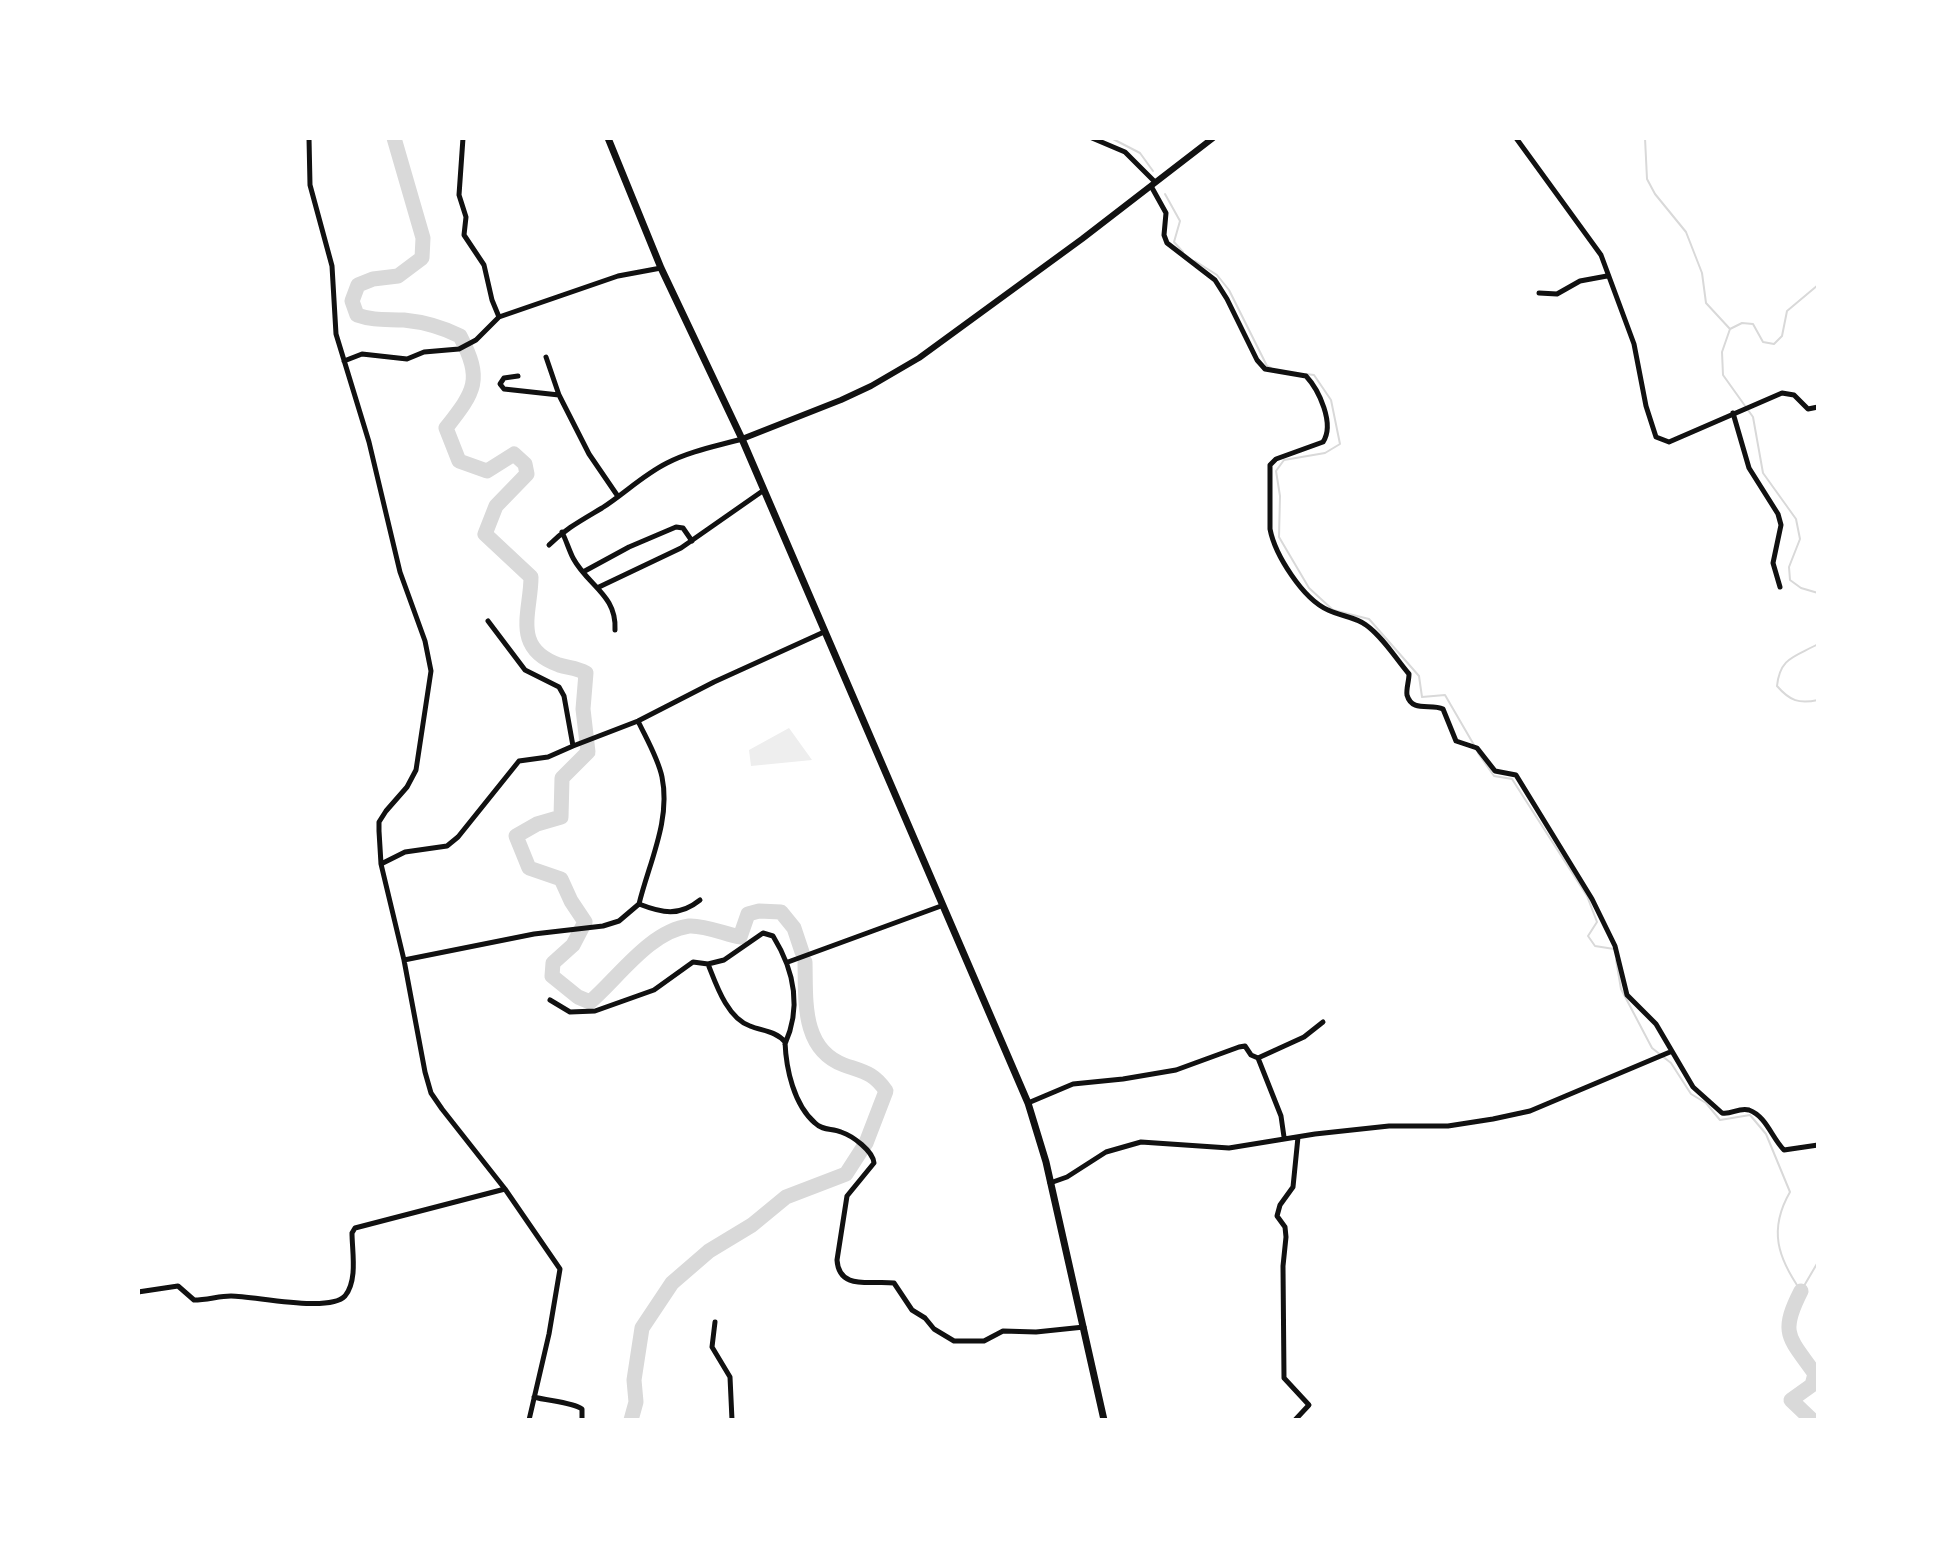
<!DOCTYPE html>
<style>
body{margin:0}
#map{position:relative;width:1956px;height:1558px;overflow:hidden;background:#fff;font-family:Jost,sans-serif}
canvas{display:block}
.frame{position:absolute;inset:0;border:140px solid #fff;pointer-events:none}
</style>
<div id="map">
<canvas width="1956" height="1558"></canvas>
<div class="frame"></div>
</div>
<script>
const g = document.querySelector('canvas').getContext('2d');
g.lineJoin = 'round';
function fillPath(path, color) {
  g.fillStyle = color;
  g.fill(path, 'evenodd');
}
function trace(path, color, width, dash) {
  g.strokeStyle = color;
  g.lineWidth = width;
  g.lineCap = dash ? 'butt' : 'round';
  g.setLineDash(dash || []);
  g.stroke(path);
}
const green = new Path2D(`
 M789 728 812 760 751 766 749 750Z`);
const stream = new Path2D(`
 M1111 138 1140 153 1153 171
 M1645 138 1647 179 1655 194 1686 232 1702 273 1706 303 1730 329
 M1165 194 1180 221 1174 242 1183 252
 M1195 261 1217 275 1229 290 1267 366 1271 368
 M1818 285 1787 311 1782 336 1774 344 1763 342 1753 324 1742 323 1730 329 1722 352 1723 375 1753 417 1763 473 1796 519 1800 539 1789 567 1790 580 1801 588 1818 593
 M1306 374 1314 375 1331 400 1340 444 1325 453 1284 460 1276 471 1280 496 1279 537 1309 588 1333 610 1369 619 1419 676 1422 697 1445 695 1474 745
 M1818 644C1795 657 1780 657 1777 686 1790 701 1799 704 1818 700
 M1478 753 1494 776 1512 779 1587 896 1597 922 1588 936 1595 946 1614 949
 M1616 960 1621 989 1652 1048 1671 1063 1691 1094 1706 1103 1720 1120 1750 1115 1766 1134 1790 1192C1768 1230 1778 1258 1801 1291L1818 1262`);
const river = new Path2D(`
 M394 138 423 238 422 258 398 276 373 279 358 285 352 301 357 315C374 321 387 319 404 320 424 322 442 327 460 336 483 380 475 391 446 428L459 461 487 471 514 454 525 464 527 474 496 506 485 534 531 577C531 612 511 648 559 665 569 668 577 668 586 673L583 709 588 752 562 778 561 817 537 824 516 836 529 868 561 879 571 901 585 922 573 945 553 963 552 976 578 997 590 1002C618 978 650 931 689 926 704 925 725 934 740 937L748 914 759 911 781 912 794 928 802 952
 M1801 1291C1779 1334 1789 1337 1815 1374L1812 1385 1791 1400 1812 1420
 M631 1420 636 1402 634 1380 642 1328 672 1283 709 1251 752 1225 786 1197 846 1174 866 1143 886 1091C874 1073 864 1072 844 1065 801 1049 806 1000 805 962`);
const minor = new Path2D(`
 M309 138 310 185 332 266 336 334 369 442 400 572 425 641 431 671 416 770 407 787 386 811 379 822V831L381 864 404 960 425 1072 431 1093 442 1109 505 1189 560 1269 549 1334 529 1420
 M463 138 459 195 466 217 464 235 484 265 492 300 499 317
 M1092 138 1125 152 1155 182
 M1516 138 1601 255 1634 344 1646 406 1656 437 1669 442 1782 393 1794 395 1808 409 1818 407
 M1151 186 1166 213 1164 235 1167 243 1215 280 1227 299 1257 360 1265 369 1306 376C1319 390 1335 424 1323 442L1276 459 1270 465V529C1275 555 1303 599 1328 610 1340 616 1356 617 1366 625 1383 637 1396 659 1409 674 1409 681 1406 689 1407 695 1412 713 1431 703 1443 709L1456 741 1477 748 1495 771 1516 775 1592 899 1615 946 1627 995 1656 1024 1693 1087 1722 1113C1731 1115 1739 1107 1749 1110 1766 1116 1772 1138 1784 1150L1818 1145
 M1539 293 1557 294 1580 281 1607 276
 M546 357 559 395
 M344 361 362 354 407 359 424 352 459 349 476 340 499 317 618 276 661 268
 M518 376 504 378 500 384 504 389 559 395 589 454 617 495
 M1733 413 1749 468 1778 514 1781 525 1773 563 1780 587
 M562 532C566 540 569 550 573 558 588 586 617 595 615 630
 M549 545C565 529 582 520 602 508 624 494 643 475 667 463 690 451 717 446 742 439
 M583 572 629 547 676 527 683 528 692 541
 M599 587 681 548 764 490
 M488 621 525 670 559 687 564 696 573 746 638 721 714 682 824 632
 M381 864 405 852 447 846 458 837 519 761 548 757 573 746
 M639 904C662 913 679 917 700 900
 M404 960 534 934 603 926 619 921 639 904C649 863 671 820 662 777 658 758 646 738 638 721
 M788 962 941 906
 M708 964C716 984 727 1018 750 1026 762 1031 776 1031 785 1042 786 1069 794 1105 815 1123 823 1131 832 1128 841 1132 853 1136 873 1151 874 1163L847 1196 837 1260C839 1291 871 1280 894 1283L912 1310 925 1318 934 1329 954 1341H984L1003 1331 1036 1332 1084 1327
 M550 1000 570 1012 595 1011 654 990 693 962 708 964 724 960 763 933 773 936C794 970 802 1006 785 1044
 M1028 1103 1073 1084 1123 1079 1176 1070 1239 1047 1245 1046 1251 1055 1258 1058
 M1284 1137 1281 1116 1258 1058 1304 1037 1323 1022
 M1050 1183 1067 1177 1106 1152 1141 1142 1229 1148 1315 1134 1389 1126H1448L1493 1119 1530 1111 1670 1052
 M138 1292 178 1286 194 1300C207 1300 219 1296 231 1296 255 1296 329 1313 345 1296 358 1280 352 1251 352 1233L355 1228 505 1189
 M715 1322 712 1347 730 1377 732 1420
 M534 1397C548 1401 572 1402 582 1409V1420
 M1295 1420 1309 1405 1284 1378 1283 1266 1286 1237 1285 1227 1277 1216 1280 1205 1293 1187 1298 1137`);
const tertiary = new Path2D(`
 M742 439 841 400 871 386 919 358 1082 239 1213 138`);
const secondary = new Path2D(`
 M608 138 661 268 742 439 1028 1103 1046 1162 1104 1420`);
fillPath(green, '#eee');
trace(stream, '#d9d9d9', 2);
trace(river, '#d9d9d9', 15);
trace(minor, '#111', 5);
trace(tertiary, '#111', 6);
trace(secondary, '#111', 7);
</script>
